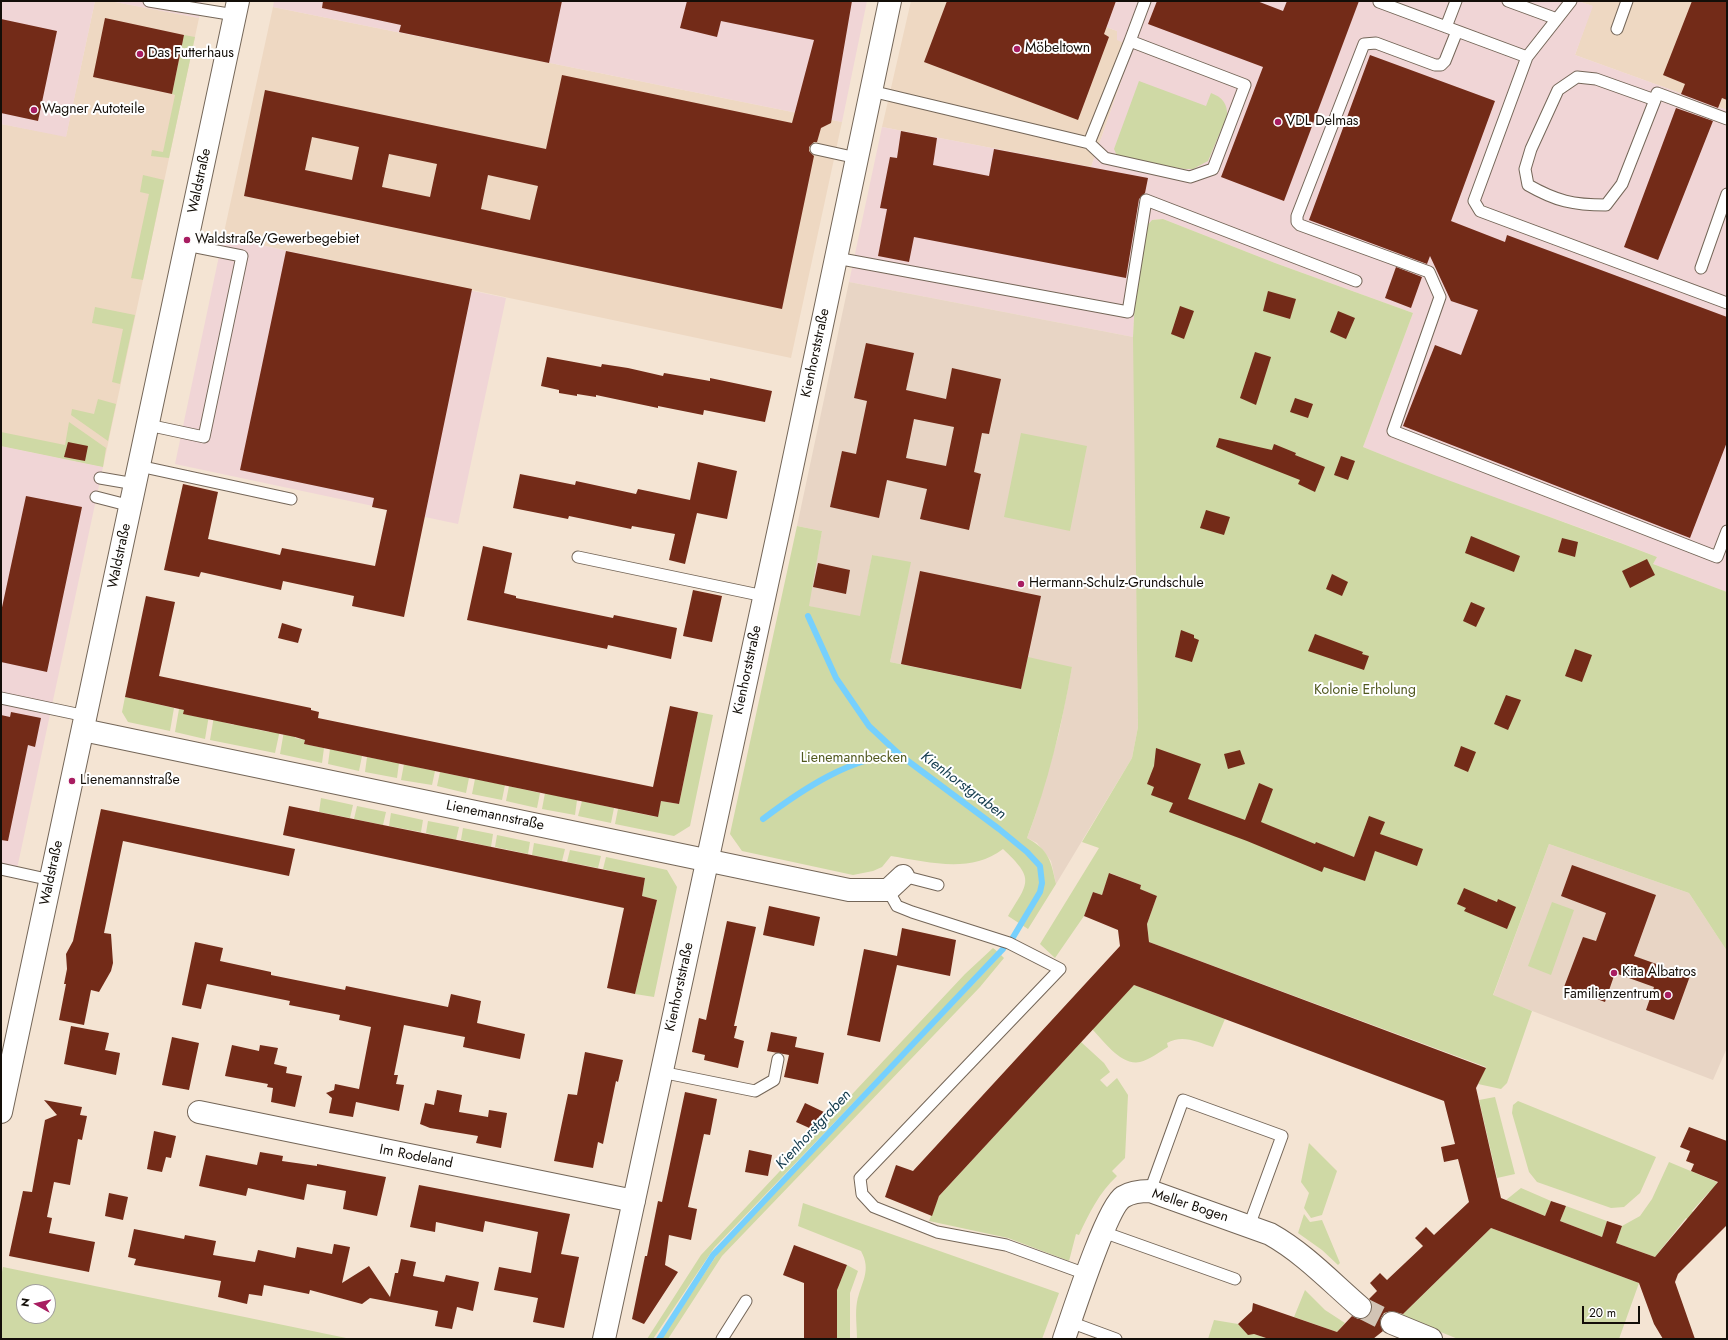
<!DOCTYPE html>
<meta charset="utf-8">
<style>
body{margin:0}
#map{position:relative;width:1728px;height:1340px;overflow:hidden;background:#f4e4d3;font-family:Jost,sans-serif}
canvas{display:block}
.frame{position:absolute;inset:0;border:2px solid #130e08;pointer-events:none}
.north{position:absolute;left:16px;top:1284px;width:40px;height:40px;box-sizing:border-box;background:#fff;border:1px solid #a19f9c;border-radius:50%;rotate:278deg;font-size:11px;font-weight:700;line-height:16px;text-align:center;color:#130e08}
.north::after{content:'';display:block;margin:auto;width:14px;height:18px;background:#a81d61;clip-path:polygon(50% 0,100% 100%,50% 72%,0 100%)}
.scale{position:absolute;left:1582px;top:1306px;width:58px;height:18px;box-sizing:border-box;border:2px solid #130e08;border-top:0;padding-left:5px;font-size:12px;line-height:14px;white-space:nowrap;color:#130e08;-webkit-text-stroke:3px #fff;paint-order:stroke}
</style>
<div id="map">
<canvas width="1728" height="1340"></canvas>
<div class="frame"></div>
<div class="north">N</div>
<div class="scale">20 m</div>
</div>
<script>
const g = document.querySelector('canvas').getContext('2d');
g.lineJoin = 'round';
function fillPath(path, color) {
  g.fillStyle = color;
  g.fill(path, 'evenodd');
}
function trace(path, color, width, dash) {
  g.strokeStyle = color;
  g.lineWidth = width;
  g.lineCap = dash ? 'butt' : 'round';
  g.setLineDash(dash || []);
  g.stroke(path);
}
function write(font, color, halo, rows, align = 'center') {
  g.font = font + ' Jost,sans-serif';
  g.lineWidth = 4;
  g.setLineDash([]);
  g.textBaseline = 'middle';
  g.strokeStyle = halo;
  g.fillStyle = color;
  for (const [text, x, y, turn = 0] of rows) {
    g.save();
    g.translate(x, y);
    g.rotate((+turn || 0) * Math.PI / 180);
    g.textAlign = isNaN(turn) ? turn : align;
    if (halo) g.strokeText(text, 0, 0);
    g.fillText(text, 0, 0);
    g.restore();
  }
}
const built = new Path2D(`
 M95 1H110L199 18 103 467 1 446V124L66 136Z
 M911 1H1035L1117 31 1133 47 1091 167 882 127Z
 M1578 1H1727V110L1575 55 1592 6Z
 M273 7 842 122 791 358 223 237Z`);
const industrial = new Path2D(`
 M1 1H95L66 137 1 124Z
 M110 1H202L199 18Z
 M274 1H867L842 122 273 7Z
 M1035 1H1578L1593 6 1575 55 1727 110V592L1653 564 1657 557 1603 536 1429 474 1363 447 1413 313 1275 263 1163 219 1152 220 1135 298 1133 337 849 282 882 127 1091 167 1133 47 1117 40V31Z
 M223 237 506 298 458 524 175 464Z
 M1 446 103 467 15 878 1 875Z`);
const education = new Path2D(`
 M849 282 1133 337 1134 339 1138 727 1132 758 1056 884 1051 861 1037 843 1027 838 1035 816 1059 733 1072 667 1021 689 890 662 910 563 872 555 861 617 808 606 822 531 797 526Z
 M1549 844 1689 893 1727 951V1048L1713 1080 1493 996Z`);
const green = new Path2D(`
 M184 35 195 37 169 158 151 156 152 150 163 152 175 95 172 94Z
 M1139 81 1206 106 1211 93C1222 97 1228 104 1227 116L1208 161 1193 169H1185L1118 158 1114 149Z
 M143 175 164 180 143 280 131 278 149 194 140 192Z
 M1163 219 1275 263 1413 313 1363 447C1460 487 1560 519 1657 557L1653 564 1727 592V951L1689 893 1549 844 1493 995 1532 1011 1507 1083 1501 1089 1478 1084 1486 1067 1149 942 1147 924 1157 896 1139 889 1141 885 1110 873 1102 895 1093 892 1084 916 1055 958 1040 944 1099 848 1082 842 1132 758 1138 727 1133 337 1135 298 1146 227 1152 220Z
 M95 307 135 315 120 384 112 382 123 329 92 323Z
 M98 399 116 404 108 441 71 415 72 409 94 414Z
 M69 422 106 448 103 467 1 446V432L65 445Z
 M1021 433 1087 446 1070 531 1004 517Z
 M797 526 822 531 809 606 860 616 872 555 911 562 890 662 1021 689 1028 657 1072 667C1062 724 1048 783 1027 838 1049 850 1051 861 1056 884L1028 929 1008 916C1029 882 1035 879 1003 849 970 874 929 862 891 856L882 867 873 871 853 875 742 851 730 834Z
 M125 697 174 708 170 731 128 722 122 712Z
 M179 709 184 710V714L200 717 209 715 205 739 175 732Z
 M698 712 713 715 690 826 674 836 615 824 618 809 657 817 661 801 679 804Z
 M214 716 219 721 234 725 235 720 254 724V729L269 732 270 728 280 730 275 753 210 740Z
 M284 731 296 733 295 738 305 740 304 744 324 748 322 763 280 754Z
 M330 749 362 756 359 771 328 764Z
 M367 757 399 763 397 778 365 772Z
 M404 764 435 771 432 785 401 780Z
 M440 772 469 778 466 793 437 786Z
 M475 779 505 785 502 800 472 794Z
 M509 786 540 793 537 808 506 801Z
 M545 793 577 800 575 815 542 809Z
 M321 798 353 805 350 818 319 812Z
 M582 801 614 808 611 823 578 816Z
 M357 806 386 812 383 825 354 819Z
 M391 813 423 820 421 832 389 826Z
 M428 821 459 827 456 840 426 833Z
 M463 828 493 834 491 847 461 840Z
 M497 835 530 842 528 854 495 847Z
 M534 843 565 849 562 861 532 855Z
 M570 850 601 856 598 868 567 862Z
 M606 857 667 870 677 887 654 997 635 994 657 900 642 896 645 878 603 869Z
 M1552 902 1574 910 1551 975 1528 966Z
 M993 948 998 952 714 1248 653 1339H647L701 1255 965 974Z
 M1001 955 1004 958 980 987 722 1256 668 1339H661L718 1253Z
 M1134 985 1225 1019 1213 1047C1198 1042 1182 1034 1167 1043L1168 1047C1159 1052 1149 1060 1140 1062 1121 1066 1104 1041 1092 1029Z
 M1081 1042 1104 1063 1110 1072 1100 1080 1107 1087 1117 1078 1128 1095 1125 1158 1112 1171 1117 1176C1099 1193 1089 1213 1079 1235L1076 1234 1069 1261 1008 1238 929 1221 939 1196Z
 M1495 1097 1515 1174 1497 1178 1479 1100Z
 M1518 1101 1656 1157 1640 1193 1624 1207 1611 1208 1537 1182 1529 1172 1512 1113 1513 1105Z
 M1309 1143 1337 1171 1322 1215 1311 1218 1304 1208 1309 1193 1301 1182Z
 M1669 1162 1717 1182 1712 1195 1709 1192 1692 1211 1694 1213 1689 1220 1686 1218 1655 1257 1616 1243 1622 1226 1640 1216 1652 1199Z
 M1521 1188 1551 1201 1545 1216 1506 1200Z
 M803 1203 1059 1293 1042 1339H857C857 1327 855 1313 857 1302 861 1282 872 1271 861 1251L798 1226Z
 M1566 1206 1607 1221 1602 1237 1560 1221Z
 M1304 1214 1310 1222 1322 1220 1340 1263 1338 1265 1322 1250 1298 1233Z
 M1491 1228 1639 1283 1619 1339H1458L1401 1316Z
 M847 1265 858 1271 850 1293V1339H837V1279L841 1280Z
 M3 1267 351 1339H1V1277ZM24 1292H48V1316H24Z
 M1305 1290 1325 1310 1345 1323 1337 1332 1294 1317Z
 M1214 1320 1238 1324 1248 1334H1254L1269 1339H1208Z`);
const stream = new Path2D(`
 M808 616 836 678 869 726 900 755 999 829 1027 852 1040 866 1042 883 1040 892 1012 939
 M763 819C800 791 853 755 900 755
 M659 1339 713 1255 1003 949`);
const building = new Path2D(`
 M323 1H562L549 63 399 32 401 25 322 8Z
 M687 1H852L831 123 821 128 817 142H814L809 147V151L814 156 782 309 244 196 265 90 546 149 562 75 792 123 814 40 721 21 717 37 680 28ZM312 137 359 147 352 180 305 170ZM389 154 437 164 430 197 382 187ZM488 175 538 186 530 220 481 209Z
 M947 1H1116L1104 34 1109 37 1078 120 924 62Z
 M1157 1H1257L1283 11 1287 1H1359L1284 201 1221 177 1263 67 1148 24Z
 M1692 1H1727V100L1722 98 1718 108 1681 94 1685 84 1663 75Z
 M105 18 184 35 172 94 93 77Z
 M1 19 57 31 38 121 1 113Z
 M1370 55 1495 101 1451 221 1505 242 1507 235 1727 317V442L1690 538 1403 426 1435 345 1461 355 1478 310 1451 301 1430 256 1427 264 1309 220Z
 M1676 108 1713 121 1658 260 1624 247Z
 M901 131 937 138 933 165 989 176 994 149 1148 178 1145 193 1139 199 1126 278 914 237 909 262 878 256 887 209 880 208 890 157 897 158Z
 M286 251 472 289 404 617 352 606 354 596 283 581 281 590 201 572 199 577 164 570 183 484 218 492 208 539 280 555 282 548 375 566 387 510 372 507 374 498 240 470Z
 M1396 267 1422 277 1411 308 1385 298Z
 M1268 291 1296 299 1290 319 1263 311Z
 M1180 306 1194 311 1184 339 1171 334Z
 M1338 311 1355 318 1346 339 1330 332Z
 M866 343 914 353 906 390 946 399 952 368 1001 379 989 434 982 433 974 472 981 474 969 530 920 519 927 489 887 480 879 518 830 507 842 451 856 454 867 401 854 398ZM914 419 954 427 946 466 906 458Z
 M1255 352 1271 357 1256 405 1240 398Z
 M547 357 601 367 602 364 628 368 663 376 664 373 710 381V378L772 391 765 422 704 410 703 415 658 406V408L596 395V397L577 394V396L559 393V390L541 386Z
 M1295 398 1313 404 1308 418 1290 412Z
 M1219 438 1272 450 1274 444 1296 453 1295 455 1325 467 1315 492 1298 484 1300 480 1216 447Z
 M68 442 88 446 85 461 64 457Z
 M1341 456 1355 461 1348 480 1334 475Z
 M698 462 737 471 727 519 697 513 685 564 669 560 675 534 632 526 631 529 569 516 568 519 513 508 520 474 575 485 576 481 636 494 638 489 690 500Z
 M26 496 82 507 47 672 1 662V612Z
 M1206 510 1230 517 1224 535 1200 528Z
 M1471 536 1520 556 1514 572 1465 553Z
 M1562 538 1578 542 1575 557 1558 552Z
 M483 546 512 553 504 593 516 596V598L613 618 614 615 677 628 671 659 608 645 607 649 467 620Z
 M1647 559 1655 575 1630 588 1622 571Z
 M818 563 850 570 846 594 813 587Z
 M920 571 1041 596 1021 689 901 664Z
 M1332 574 1348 582 1342 596 1326 589Z
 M693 590 722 596 712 642 683 636Z
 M146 596 175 602 159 676 311 708V710L319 712 318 718 653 787 670 706 698 712 679 804 661 801 658 817 304 744 305 740 295 737 183 714 184 710 125 697Z
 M1471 602 1485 608 1476 627 1463 621Z
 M282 623 302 629 298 643 278 638Z
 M1181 630 1194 635V638L1199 640 1192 662 1175 657Z
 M1315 634 1363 652 1362 654 1369 656 1364 670 1308 651Z
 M1575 649 1592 655 1582 682 1565 676Z
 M1506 695 1521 700 1508 730 1494 724Z
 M11 712 41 718 35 747 28 745 8 841 1 840V715L10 717Z
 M1461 746 1476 752 1468 772 1454 766Z
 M1156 748 1201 764 1188 799 1245 820 1259 783 1273 789 1261 822 1315 844 1316 842 1354 857 1369 816 1385 822 1380 834 1423 849 1417 866 1375 851 1365 881 1324 867 1322 872 1247 841 1169 812 1173 803 1151 795 1154 787 1147 784 1154 766Z
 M1240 750 1245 764 1228 769 1224 754Z
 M289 806 645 878 642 896 657 900 635 994 607 988 624 908 283 835Z
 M101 809 295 849 289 876 123 841 104 933 111 934 113 963 111 971 99 992 91 990 84 1025 59 1020 66 984H64L67 969 66 954 73 941Z
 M1572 865 1656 895 1634 956 1690 976 1674 1020 1646 1010 1654 987 1615 973 1605 1002 1564 987 1583 937 1596 941 1606 913 1561 896Z
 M1109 873 1141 885 1140 889 1157 896 1147 924 1149 942 1486 1068 1476 1088 1501 1198 1545 1216 1551 1201 1566 1206 1560 1221 1602 1237 1607 1221 1622 1226 1616 1243 1655 1257 1718 1182 1691 1171 1694 1164 1686 1161 1690 1151 1680 1147 1689 1127 1727 1141V1225L1678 1274 1675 1282 1695 1339H1663L1654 1324 1639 1283 1491 1228 1403 1314 1391 1311 1384 1313 1381 1318 1380 1324 1383 1331 1373 1339H1269L1254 1334 1248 1335 1238 1324 1252 1311 1253 1303 1337 1332 1352 1316 1358 1319H1364L1370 1315 1372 1310V1303L1369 1299 1377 1291 1370 1283 1380 1273 1387 1280 1423 1246 1415 1238 1426 1227 1434 1235 1469 1202 1458 1159 1444 1162 1441 1147 1455 1144 1444 1101 1134 985 939 1196 932 1216 885 1197 896 1165 913 1171 1120 946 1118 930 1084 916 1093 892 1102 895Z
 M1464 888 1497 902 1498 899 1516 907 1507 929 1464 911 1466 908 1457 904Z
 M769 906 820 917 814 946 763 935Z
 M727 921 756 927 734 1026H737L734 1038 744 1041 738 1068 704 1060 705 1055 692 1052 699 1018 706 1020Z
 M902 928 956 940 950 976 897 965 880 1042 847 1035 864 949 897 956Z
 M195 942 223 948 220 961 271 972V975L345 990 346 986 448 1007 451 994 481 1001 477 1023 525 1034 520 1059 463 1047 465 1037 404 1025 394 1075H398L396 1084 404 1085 399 1111 356 1102 353 1117 329 1113 332 1098 326 1093 334 1090 335 1084 359 1089 371 1027 339 1020 340 1015 289 1005 290 1001 207 984 201 1009 182 1005Z
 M71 1026 109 1033 105 1050 120 1053 116 1075 64 1064Z
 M771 1032 797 1037 795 1047 824 1053 818 1084 784 1077 789 1055 767 1051Z
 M172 1037 199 1043 189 1090 162 1085Z
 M232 1045 259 1051 260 1045 278 1048 274 1064 287 1067 286 1073 302 1076 295 1107 271 1102 273 1088 267 1087 268 1084 225 1076Z
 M585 1052 623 1060 618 1082 616 1081 603 1144 598 1142 593 1168 554 1161 568 1094 577 1095Z
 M437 1090 462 1095 459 1112 488 1117 489 1110 507 1113 501 1148 476 1143 478 1136 430 1128 420 1124 425 1103 434 1105Z
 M685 1092 717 1099 710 1135 704 1134 688 1207 697 1209 691 1240 669 1235 665 1265 678 1272 644 1324 632 1319 645 1256H647L658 1201 662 1202Z
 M44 1100 82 1107 80 1115 87 1116 82 1140 78 1139 70 1185 54 1182 47 1217 52 1218 49 1233 95 1242 89 1272 9 1256 23 1191 32 1192 45 1120 57 1115Z
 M805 1103 826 1113 816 1131 796 1122Z
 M154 1131 176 1136 171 1158 166 1157 162 1172 147 1169Z
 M749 1150 772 1155 768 1176 745 1172Z
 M260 1152 283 1156 282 1161 317 1166V1164L386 1177 377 1216 343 1209 346 1191 307 1184 304 1200 248 1188 246 1196 199 1186 206 1155 257 1165Z
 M419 1185 570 1214 561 1254 579 1257 564 1328 533 1322 538 1298 494 1290 499 1267 531 1273 538 1232 485 1221 483 1232 436 1222 435 1232 410 1227Z
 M109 1193 128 1197 123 1220 105 1216Z
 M134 1229 184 1239 185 1235 216 1241 213 1255 255 1262 258 1250 295 1258 297 1247 332 1254 334 1244 350 1247 342 1283 369 1266 390 1297 395 1273H398L401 1259 416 1262 413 1276 444 1282 446 1275 479 1282 473 1311 457 1307 452 1329 435 1326 438 1311 370 1298 362 1304 310 1290 309 1294 264 1285 262 1296 249 1294 247 1304 218 1297 221 1281 134 1265 136 1259 128 1257Z
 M794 1245 847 1265 837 1290V1339H804V1283L783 1275Z`);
const minorTunnel = new Path2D(`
 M1360 1307 1392 1323`);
const service = new Path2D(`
 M149 1 235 15
 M1508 1 1557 19
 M1379 2 1527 57 1474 201 1480 211 1727 303
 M1446 27 1456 1
 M1617 29 1627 1
 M1457 31 1445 61 1441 65H1435L1376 43 1364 44 1297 216V222L1300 225 1429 272 1440 297 1393 431 1717 557 1727 531
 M1130 41 1145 1
 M1527 57 1571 1
 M871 91 1089 143 1105 158 1190 177 1213 169 1245 85 1130 41 1089 143
 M1655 100 1596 79 1577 77 1558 90 1531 149 1525 169 1528 185C1556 201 1573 205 1606 205L1622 184 1655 100 1657 93 1727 119
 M816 149 857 158
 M836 258 1128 312 1146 200 1356 281
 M1701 268 1727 194
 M148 425 204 437 242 256 186 245
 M139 466 291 499
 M100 478 135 484
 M96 497 131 506
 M578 557 764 596
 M1 698 86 716
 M1 869 51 880
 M903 876 938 885
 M888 890 897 906 912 912 1009 943 1060 969 860 1178 862 1194 874 1207 937 1232 1006 1245 1086 1274
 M661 1072 755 1091 774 1080 778 1059
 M1150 1191 1183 1100 1282 1136 1249 1226
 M1103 1232 1235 1279
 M1070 1322 1116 1339
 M722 1339 746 1301`);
const minor = new Path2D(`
 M83 730 849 890H888L903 876
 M199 1112 634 1201
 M1392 1323 1431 1339
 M604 1339 785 501 890 1
 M1064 1339C1072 1316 1107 1207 1123 1197 1131 1192 1141 1191 1150 1191L1270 1234C1304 1253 1331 1282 1360 1307`);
const secondary = new Path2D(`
 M1 1112 238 1`);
const markers = [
 [1017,49,4,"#a81d61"],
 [140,54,4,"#a81d61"],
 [34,110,4,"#a81d61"],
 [1278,122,4,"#a81d61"],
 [187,240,4,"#a81d61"],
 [1021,584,4,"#a81d61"],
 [72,781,4,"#a81d61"],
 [1614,973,4,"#a81d61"],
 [1668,995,4,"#a81d61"]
];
const poiNames = [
 ["Möbeltown",1025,49],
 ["Das Futterhaus",148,54],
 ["Wagner Autoteile",42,110],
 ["VDL Delmas",1286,122],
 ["Waldstraße/Gewerbegebiet",195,240],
 ["Hermann-Schulz-Grundschule",1029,584],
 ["Lienemannstraße",80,781],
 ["Kita Albatros",1622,973],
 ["Familienzentrum",1660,995,"right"]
];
const streetNames = [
 ["Waldstraße",200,181,-78],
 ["Kienhorststraße",816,353,-78],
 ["Waldstraße",120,556,-78],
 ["Kienhorststraße",748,670,-78],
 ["Lienemannstraße",495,816,12],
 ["Waldstraße",52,873,-78],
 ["Kienhorststraße",680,987,-78],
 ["Im Rodeland",416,1157,11],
 ["Meller Bogen",1190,1206,18]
];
const parkNames = [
 ["Kolonie Erholung",1365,691],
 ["Lienemannbecken",854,759]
];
const waterNames = [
 ["Kienhorstgraben",963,786,37],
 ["Kienhorstgraben",814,1130,-47]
];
fillPath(built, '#eed8c2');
fillPath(industrial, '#f0d5d6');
fillPath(education, '#e8d5c5');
fillPath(green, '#cfd9a5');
trace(stream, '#76d0fd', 6);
fillPath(building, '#732b18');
trace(minorTunnel, '#d2c4b5', 22, [22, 11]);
trace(service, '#746658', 13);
trace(minor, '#746658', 24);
trace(secondary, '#746658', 24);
trace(service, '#fff', 11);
trace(minor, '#fff', 22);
trace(secondary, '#fff', 22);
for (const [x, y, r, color] of markers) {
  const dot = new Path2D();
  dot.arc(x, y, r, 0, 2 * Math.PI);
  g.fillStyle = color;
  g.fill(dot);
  trace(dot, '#fff', 1.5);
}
write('14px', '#130e08', '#fff', poiNames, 'left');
write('14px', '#130e08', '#fff', streetNames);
write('14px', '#50581e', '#fff', parkNames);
write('italic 15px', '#123a4c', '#fff', waterNames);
</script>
